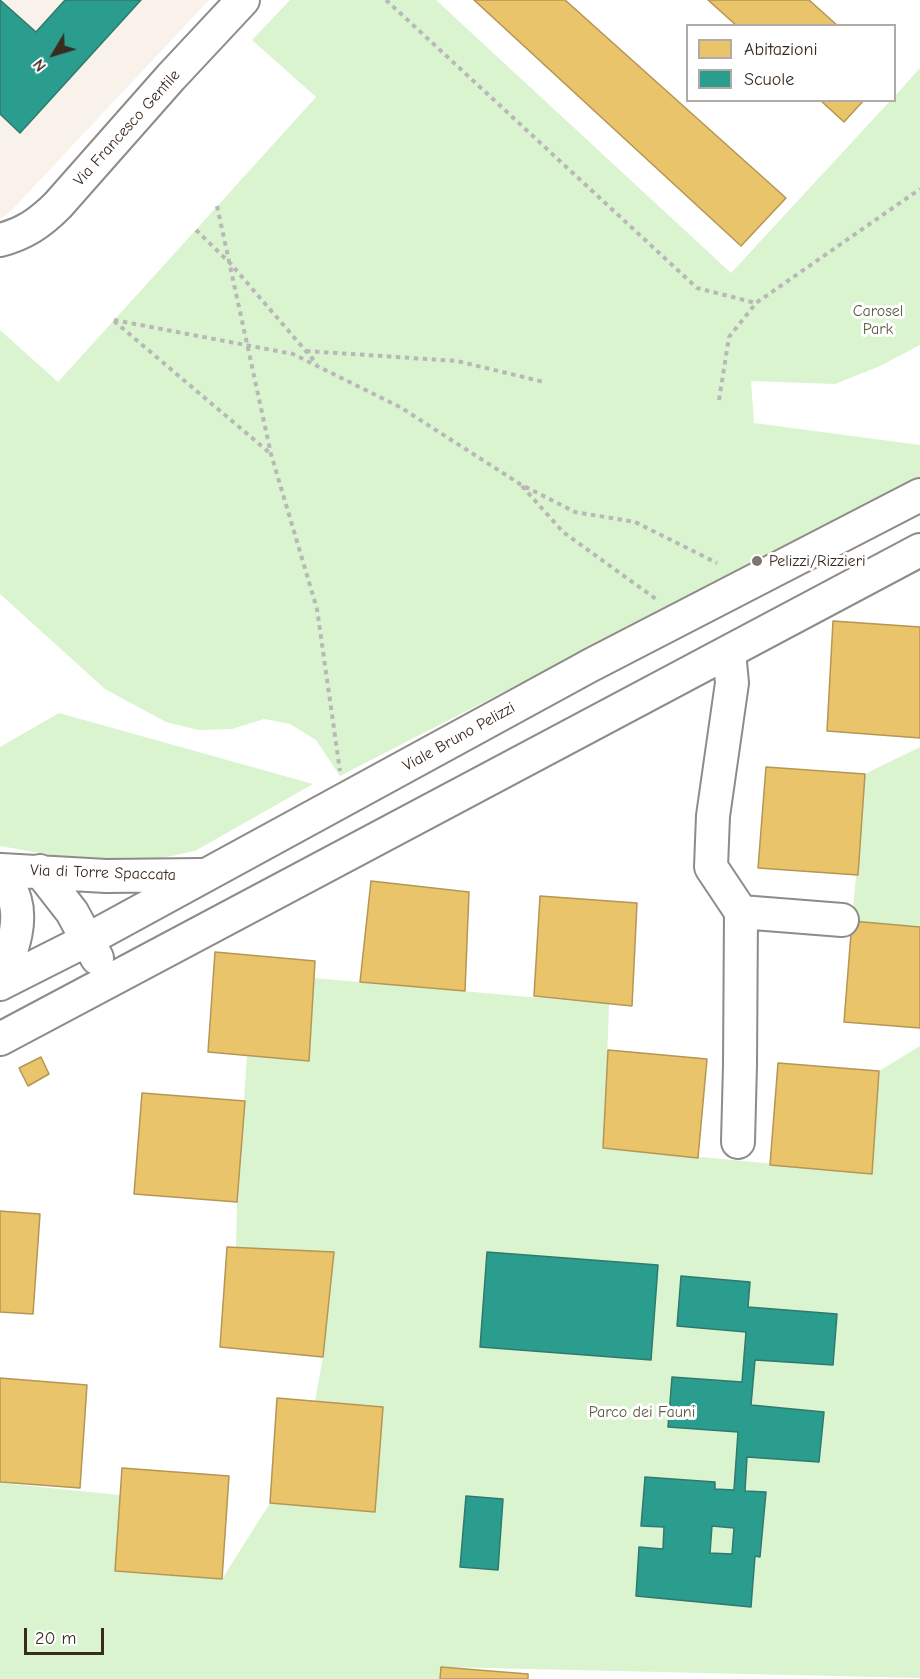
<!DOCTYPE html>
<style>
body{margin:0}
#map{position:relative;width:920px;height:1679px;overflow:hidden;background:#fff;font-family:"Comic Neue",sans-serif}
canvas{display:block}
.legend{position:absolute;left:686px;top:24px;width:210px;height:78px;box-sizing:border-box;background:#fff;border:2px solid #b1aaa5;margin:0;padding:8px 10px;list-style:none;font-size:18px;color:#3b2a1e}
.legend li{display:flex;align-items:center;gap:12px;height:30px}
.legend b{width:30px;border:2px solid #b1aaa5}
.north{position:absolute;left:24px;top:24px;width:60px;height:60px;-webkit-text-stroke:4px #fff;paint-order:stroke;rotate:232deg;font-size:16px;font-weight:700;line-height:24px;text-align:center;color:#3b2a1e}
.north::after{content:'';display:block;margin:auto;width:21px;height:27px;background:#3b2a1e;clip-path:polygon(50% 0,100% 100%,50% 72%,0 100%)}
.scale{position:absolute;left:24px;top:1628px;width:80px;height:27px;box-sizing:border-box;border:3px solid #3b2a1e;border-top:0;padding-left:8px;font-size:18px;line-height:21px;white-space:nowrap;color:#3b2a1e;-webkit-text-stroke:4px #fff;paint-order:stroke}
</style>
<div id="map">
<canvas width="920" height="1679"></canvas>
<ul class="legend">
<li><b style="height:16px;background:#e9c46a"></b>Abitazioni</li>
<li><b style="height:16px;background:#2a9d8f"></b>Scuole</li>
</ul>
<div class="north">N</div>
<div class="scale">20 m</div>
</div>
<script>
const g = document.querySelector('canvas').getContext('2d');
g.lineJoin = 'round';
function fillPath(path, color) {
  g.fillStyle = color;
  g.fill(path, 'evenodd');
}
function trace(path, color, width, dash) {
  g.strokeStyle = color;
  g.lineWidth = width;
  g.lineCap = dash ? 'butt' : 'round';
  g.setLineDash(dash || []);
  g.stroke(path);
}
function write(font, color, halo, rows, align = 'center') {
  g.font = font + ' "Comic Neue",sans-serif';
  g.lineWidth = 6;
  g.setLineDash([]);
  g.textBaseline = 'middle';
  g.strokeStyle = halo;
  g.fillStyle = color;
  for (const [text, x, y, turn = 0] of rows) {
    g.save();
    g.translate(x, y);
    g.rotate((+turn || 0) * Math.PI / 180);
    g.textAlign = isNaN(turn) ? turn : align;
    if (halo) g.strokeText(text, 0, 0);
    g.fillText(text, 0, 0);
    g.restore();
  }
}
const built = new Path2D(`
 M0 0H209L11 211 0 219Z`);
const green = new Path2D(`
 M290 0H436L731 273 890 101 894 100 895 96 920 68V345L880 366 835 384 751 381 754 423 920 445V478L340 776 316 740 290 724 264 719 232 729 198 730 166 722 105 689 0 594V330L58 382 316 97 252 40Z
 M59 713 313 784 195 851 148 861H108L57 856 0 846V747Z
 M920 747V927L852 921 865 774Z
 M314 978 609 1004 604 1148 872 1173 879 1071 920 1046V1678L442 1667 440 1679H0V1483L120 1495 115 1572 222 1579 270 1503 375 1511 382 1408 315 1401 323 1357 334 1252 236 1247 237 1202 247 1056 309 1061Z`);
const homes = new Path2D(`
 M474 0H565L786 198 741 246Z
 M708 0H809L838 26H737Z
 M820 100H864L844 122Z
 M833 621 920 627V738L827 731Z
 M766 767 865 774 858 875 758 868Z
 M371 881 469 892 465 991 360 982Z
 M540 896 637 903 632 1006 534 996Z
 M852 921 920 927V1028L844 1022Z
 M215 952 315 961 309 1061 208 1052Z
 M608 1050 707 1059 698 1158 603 1148Z
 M41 1057 49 1074 28 1086 19 1068Z
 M778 1063 879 1071 872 1174 770 1165Z
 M142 1093 245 1101 237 1202 134 1194Z
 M0 1211 40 1214 33 1314 0 1312Z
 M227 1247 334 1252 323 1357 220 1347Z
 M0 1378 87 1385 80 1488 0 1482Z
 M277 1398 383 1407 375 1512 270 1503Z
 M122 1468 229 1476 222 1579 115 1571Z
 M441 1667 528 1674V1679H440Z`);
const schools = new Path2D(`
 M0 0 36 32 65 0H141L20 133 0 114Z
 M487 1252 658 1265 651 1360 480 1347Z
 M681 1276 750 1282 748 1307 837 1314 833 1365 755 1360 751 1405 824 1412 819 1462 747 1457 745 1491 766 1492 760 1557 755 1556 751 1607 636 1596 639 1547 663 1549 664 1527 641 1526 645 1477 715 1482V1489L734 1490 738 1432 668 1427 672 1377 742 1382 746 1332 677 1326ZM712 1526 734 1528 732 1554 710 1553Z
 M466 1496 503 1499 498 1570 460 1567Z`);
const path = new Path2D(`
 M386 0 697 288 756 303
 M217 206 271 454 317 609 340 771
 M196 230 230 263 317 364
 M114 320 293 354 400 407 520 484 575 512 635 522 717 563
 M114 321 271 454
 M306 351 457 361 544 382
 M719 400 729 337 756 303 920 189
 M522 486 563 532 656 599`);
const minor = new Path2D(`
 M0 240C24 234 40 223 58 205L171 77 243 0
 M729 652 732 683 713 816 711 867 741 912 740 1065 738 1142
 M1 870 106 876 201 875
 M40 871 72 912 97 958
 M741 912 842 920
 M0 984 87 940 591 665 920 495
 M0 984C8 958 23 928 15 900 12 890 6 880 1 870
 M0 1039 920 550`);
const markers = [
 [757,561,6,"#80756d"]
];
const streetNames = [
 ["Via Francesco Gentile",127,128,-48],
 ["Viale Bruno Pelizzi",459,737,-29],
 ["Via di Torre Spaccata",103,873,2]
];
const parkNames = [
 ["Carosel",878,311],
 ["Park",878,329],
 ["Parco dei Fauni",642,1412]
];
const poiNames = [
 ["Pelizzi/Rizzieri",769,561]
];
fillPath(built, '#f8f2eb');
fillPath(green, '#dbf4d0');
fillPath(homes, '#e9c46a');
trace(homes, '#b59653', 1.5);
fillPath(schools, '#2a9d8f');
trace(schools, '#2f7a6d', 1.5);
trace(minor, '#8e8b88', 36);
trace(path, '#b9b8b6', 4, [4.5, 4.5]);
trace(minor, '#fff', 32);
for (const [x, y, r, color] of markers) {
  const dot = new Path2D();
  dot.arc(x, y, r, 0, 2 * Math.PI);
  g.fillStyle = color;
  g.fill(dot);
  trace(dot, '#fff', 2);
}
write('16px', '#3b2a1e', '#fff', streetNames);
write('16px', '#5c5a41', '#fff', parkNames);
write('16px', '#3b2a1e', '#fff', poiNames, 'left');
</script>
